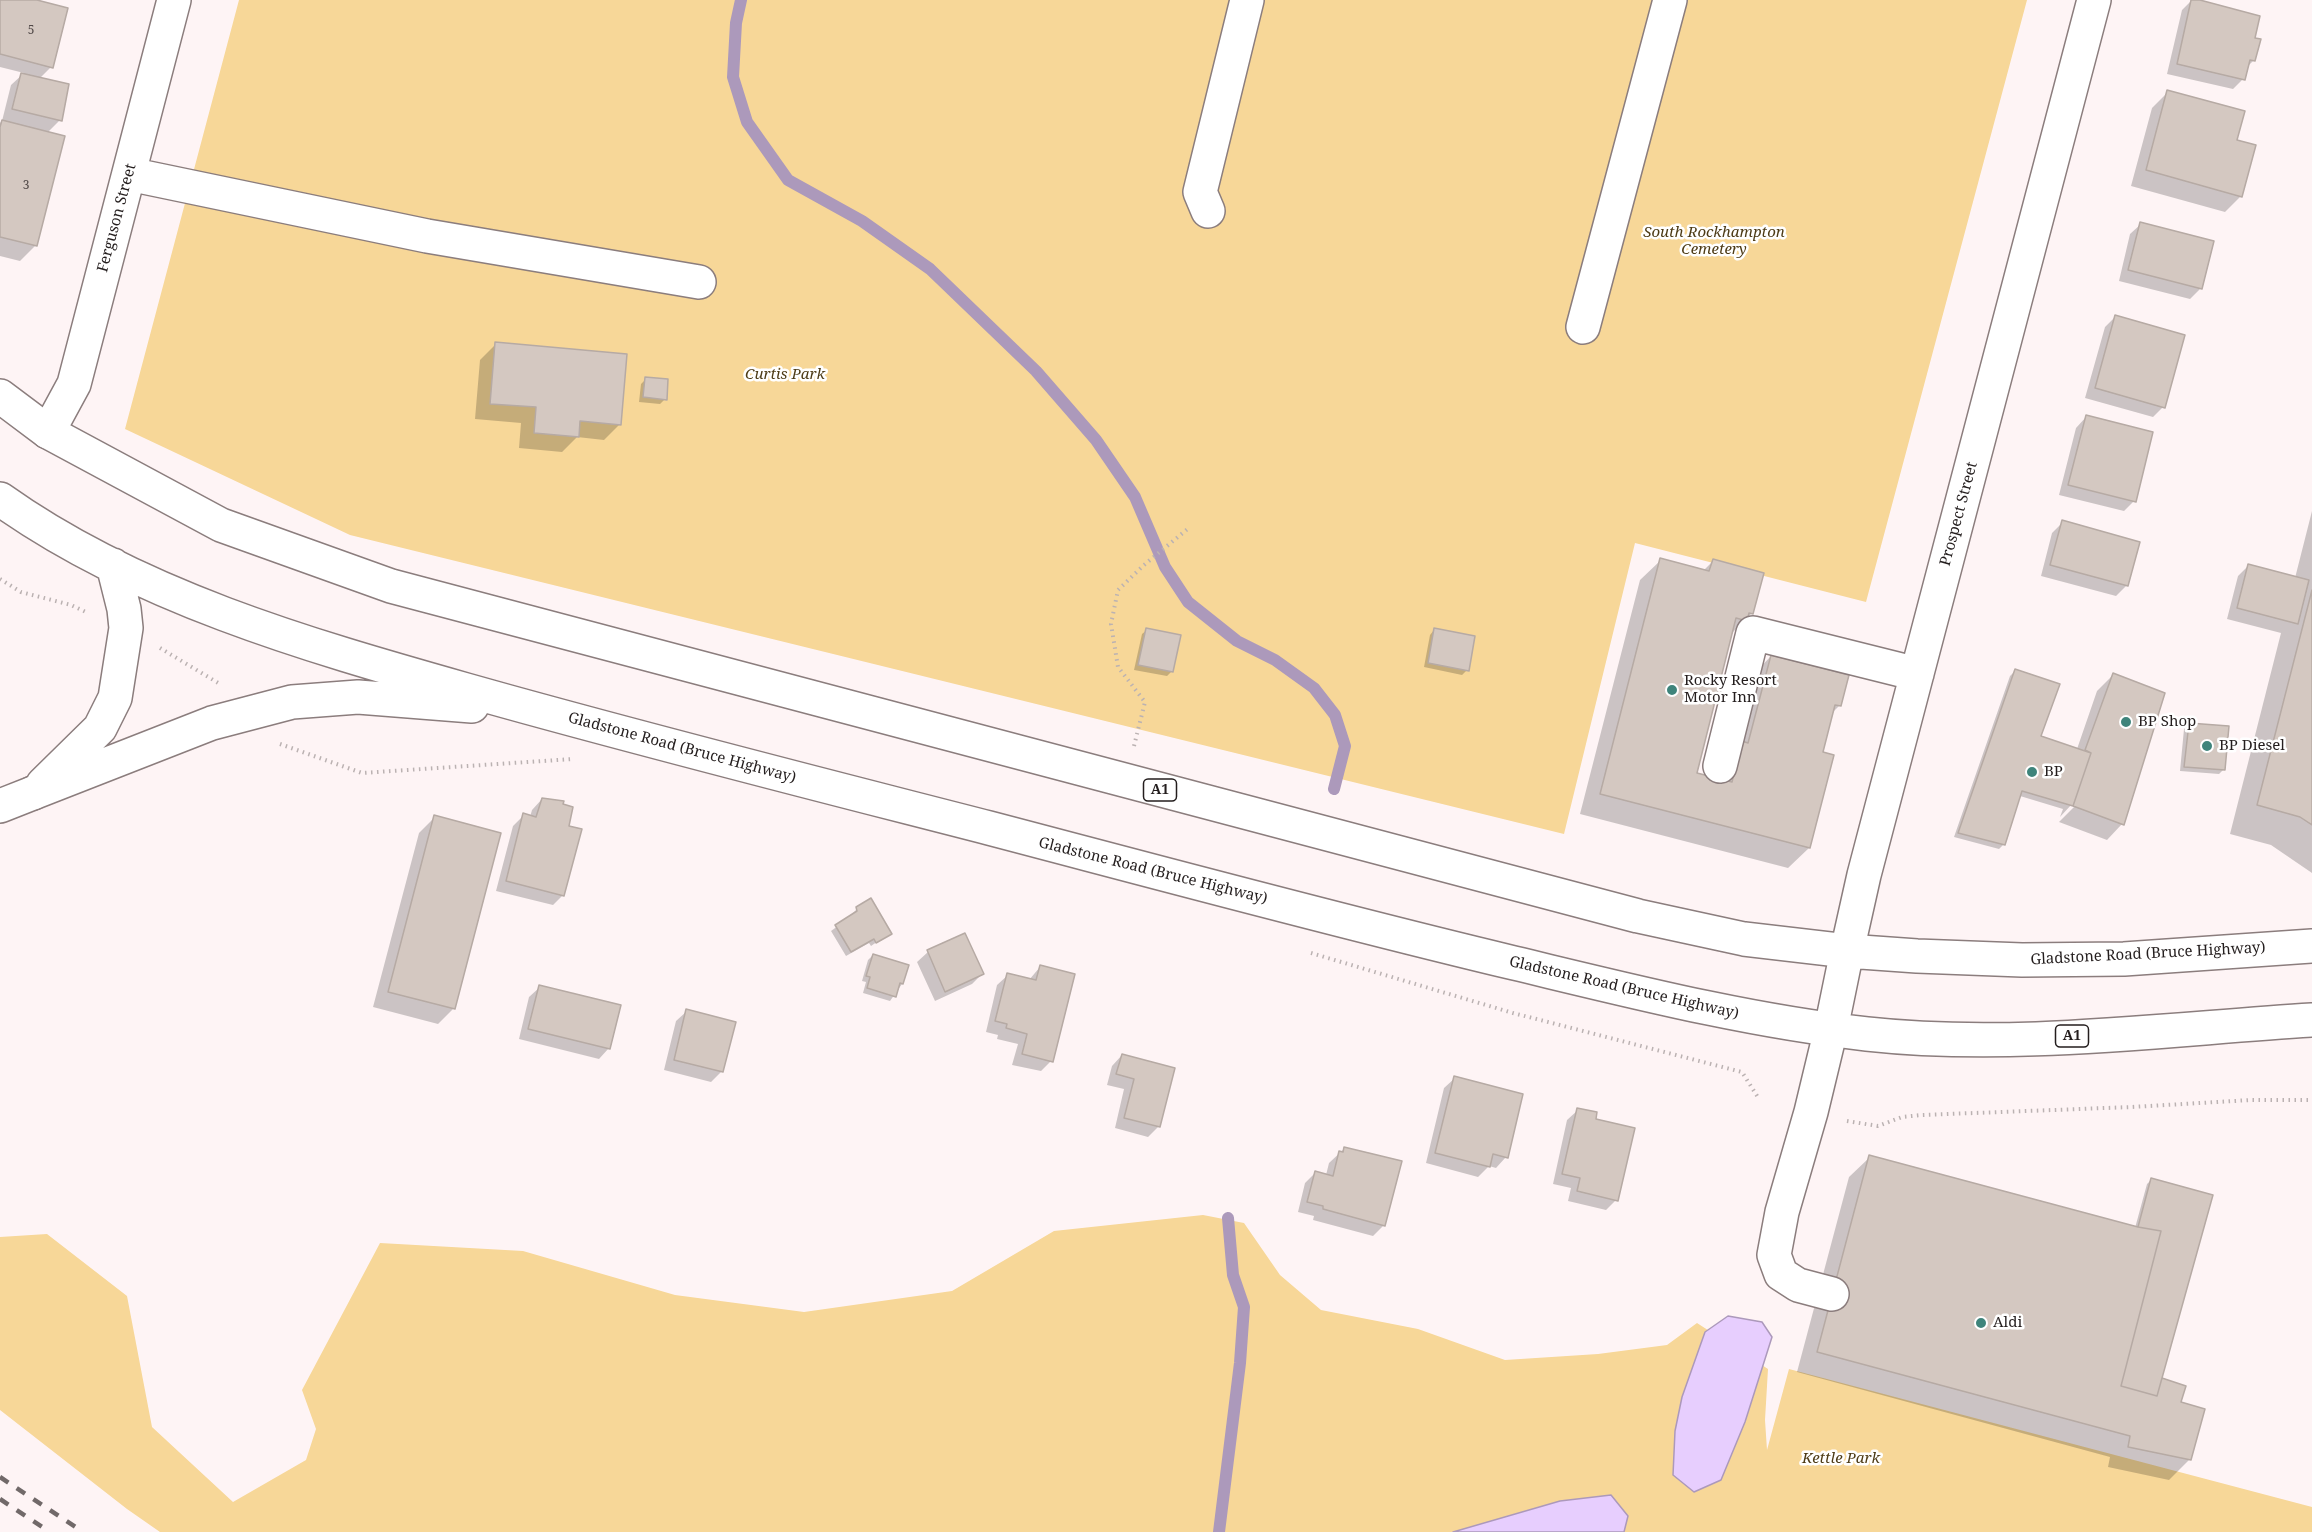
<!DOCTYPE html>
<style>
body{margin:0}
canvas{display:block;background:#fef4f5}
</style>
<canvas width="2312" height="1532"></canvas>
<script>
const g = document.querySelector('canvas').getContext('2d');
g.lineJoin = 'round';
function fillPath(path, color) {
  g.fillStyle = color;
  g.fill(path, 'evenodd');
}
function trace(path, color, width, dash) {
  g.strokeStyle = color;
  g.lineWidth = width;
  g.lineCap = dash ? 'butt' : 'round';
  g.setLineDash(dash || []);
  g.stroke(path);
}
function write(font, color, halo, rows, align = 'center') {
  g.font = font + ' "Noto Serif",serif';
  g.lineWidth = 5;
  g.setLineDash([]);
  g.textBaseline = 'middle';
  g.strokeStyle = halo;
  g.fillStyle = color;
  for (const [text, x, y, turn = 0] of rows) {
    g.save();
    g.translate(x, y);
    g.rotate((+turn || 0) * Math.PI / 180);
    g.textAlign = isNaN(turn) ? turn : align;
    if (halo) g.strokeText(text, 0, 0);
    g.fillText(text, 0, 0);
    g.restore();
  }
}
const green = new Path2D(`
 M239 0H2027L1866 602 1635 543 1564 834 350 535 125 429Z
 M1203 1215 1244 1223 1280 1275 1321 1310 1418 1329 1505 1360 1598 1354 1667 1345 1697 1323 1768 1369 1765 1420 1767 1450 1789 1369 2312 1507V1532H160L127 1509 0 1410V1237L47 1234 127 1296 152 1427 233 1502 306 1460 316 1429 302 1390 380 1243 523 1251 675 1295 804 1312 952 1291 1054 1231Z`);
const water = new Path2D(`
 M1728 1316 1762 1322 1772 1337 1745 1422 1721 1480 1694 1492 1673 1475 1675 1431 1682 1397 1705 1332Z
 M1611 1495 1628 1516 1624 1532H1453L1560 1501Z`);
const shadow = new Path2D(`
 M0 0H31L51 67 39 79 60 120 47 133 36 245 20 261 0 256V123L2 121 11 85 24 73 0 67Z
 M2192 0 2253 39 2254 60 2247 67 2243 79 2233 89 2167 74 2182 10Z
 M2168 92 2235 141 2241 196 2225 212 2131 186 2152 108Z
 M2141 224 2212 242 2200 289 2190 299 2119 281 2130 234Z
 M2115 317 2163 407 2153 417 2085 398 2105 327Z
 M496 344 620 424 604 440 577 437 562 452 519 448 521 423 475 419 480 360Z
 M646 379 665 399 660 404 639 402 641 384Z
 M2086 417 2134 501 2124 511 2059 495 2076 428Z
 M2312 511V873L2271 845 2230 834 2281 633 2227 619 2238 576 2248 566 2295 578Z
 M2063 522 2127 585 2116 596 2041 576 2052 533Z
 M1661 560 1703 571 1713 561 1752 613 1730 635 1695 774 1718 780 1751 677 1771 656 1840 705 1832 713 1822 753 1809 848 1788 868 1580 814 1640 580Z
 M1147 630 1172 671 1167 676 1134 670 1142 634Z
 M1434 630 1467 670 1462 675 1424 667 1430 635Z
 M2015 671 2039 737 2077 749 2097 691 2113 675 2163 694 2122 824 2107 840 2059 822 2077 804H2072L2060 817 2063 809 2020 796 2004 844 1999 849 1954 837 2010 676Z
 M2189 724 2224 769 2219 774 2180 771 2184 729Z
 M542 799 567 827 563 895 553 905 496 891 513 826 524 815 530 817 532 810Z
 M435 817 499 834 453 1009 438 1024 373 1007 419 833Z
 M857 909 890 933 871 946 869 943 846 956 831 931 853 915 852 914Z
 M964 934 982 974 972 984 935 1001 917 962 928 952Z
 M873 955 907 966 902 984 890 1001 863 993 866 982 862 981 868 960Z
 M1040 967 1051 1061 1041 1071 1012 1065 1018 1044 997 1039 998 1035 986 1032 997 985 1008 975 1029 980Z
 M540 987 609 1048 599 1059 519 1039 529 997Z
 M687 1011 722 1071 711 1082 664 1070 676 1021Z
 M1122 1055 1159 1126 1148 1137 1115 1128 1124 1089 1107 1085 1112 1066Z
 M1455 1078 1506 1157 1496 1168 1489 1166 1478 1177 1426 1163 1444 1088Z
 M1578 1110 1594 1120 1616 1200 1606 1210 1568 1201 1571 1188 1553 1184 1567 1120Z
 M1345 1148 1384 1225 1373 1236 1313 1220 1314 1216 1298 1212 1305 1183 1315 1173 1326 1175 1329 1163Z
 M1870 1157 2135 1228 2147 1184 2152 1179 2159 1384 2179 1403 2190 1459 2169 1480 2108 1467 2110 1457 1797 1372 1849 1177Z`);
const stream = new Path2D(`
 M741 0 736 23 733 77 747 122 788 180 862 221 930 269 1036 371 1096 440 1135 497 1165 567 1188 602 1237 641 1275 660 1314 688 1335 715 1345 746 1334 789
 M1219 1532 1240 1363 1244 1307 1233 1275 1228 1218`);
const building = new Path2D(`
 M0 0H37L68 8 53 68 0 54Z
 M2191 0H2200L2260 16 2255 38 2261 39 2255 61 2250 60 2245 80 2177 64Z
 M21 73 69 84 62 121 12 109Z
 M2167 90 2245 111 2237 140 2256 145 2242 197 2146 170Z
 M2 120 65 136 37 246 0 237V127Z
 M2140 222 2214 241 2202 289 2128 270Z
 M2115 315 2185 335 2165 408 2095 388Z
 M495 342 627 354 621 425 580 421 579 437 534 433 536 407 490 404Z
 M645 377 668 379 667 400 643 397Z
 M2086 415 2153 432 2136 502 2068 485Z
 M2062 520 2140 542 2128 586 2050 565Z
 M1660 558 1709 571 1713 559 1764 573 1753 614 1749 613 1747 621 1736 618 1697 773 1732 782 1742 741 1748 743 1771 655 1849 675 1841 706 1835 705 1823 752 1834 755 1810 848 1600 794Z
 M2248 564 2309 580 2298 624 2237 608Z
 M2312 590V825L2300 817 2257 805Z
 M1146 628 1181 635 1173 672 1138 665Z
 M1434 628 1475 636 1469 671 1428 663Z
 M2015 669 2060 684 2041 736 2091 753 2073 806 2022 791 2005 845 1958 833Z
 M2113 673 2165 693 2124 825 2073 806 2091 753 2085 750Z
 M2189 723 2229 726 2225 770 2184 767Z
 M542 798 564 801 563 804 573 807 569 826 582 829 564 896 506 881 523 813 536 817Z
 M434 815 501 833 455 1009 388 992Z
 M871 898 892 934 876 943 874 939 851 952 835 925 857 911 856 907Z
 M965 933 984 974 945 992 927 950Z
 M873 954 909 965 903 984 900 983 896 997 867 988 870 977 866 976Z
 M1040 965 1075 974 1053 1062 1022 1054 1027 1034 1006 1028 1007 1024 995 1021 1007 973 1036 980Z
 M539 985 621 1005 610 1049 528 1029Z
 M686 1009 736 1022 723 1072 674 1060Z
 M1122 1054 1175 1068 1160 1127 1124 1118 1134 1079 1116 1074Z
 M1454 1076 1523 1094 1508 1158 1493 1154 1490 1167 1435 1153Z
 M1577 1108 1597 1112 1596 1119 1635 1128 1618 1201 1577 1191 1580 1178 1562 1174Z
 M1344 1147 1402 1161 1385 1226 1323 1209V1206L1307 1202 1315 1171 1333 1176 1339 1151 1343 1152Z
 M1869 1155 2138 1227 2161 1231 2121 1386 2157 1396 2162 1378 2186 1386 2181 1402 2205 1409 2191 1460 2128 1447 2130 1436 1817 1352Z
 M2151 1178 2213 1195 2157 1396 2121 1386 2161 1231 2138 1227Z`);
const path = new Path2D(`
 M0 579 21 592 71 605 88 613
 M160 648 220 684
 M280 744 362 773 573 759
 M1134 746 1145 702 1118 667 1111 624 1118 590 1144 565 1190 527
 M1311 953 1513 1013 1742 1072 1759 1099
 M1847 1121 1878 1126 1902 1117 1922 1115 2132 1107 2251 1100H2312`);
const minor = new Path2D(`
 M129 174 427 236 699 282
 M1208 211 1200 192 1247 0
 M1583 327 1670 0
 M48 432 74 384 174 0
 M1720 766 1753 633 1917 674
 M0 806 33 793
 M1847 951 1864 875 2094 0
 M1831 1029 1811 1112 1782 1212 1774 1255 1781 1274 1798 1285 1832 1294`);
const highway = new Path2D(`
 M0 396 48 432 221 525 391 586 1638 916 1744 939 1847 951 1917 956 2022 960 2124 959 2312 946
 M0 499C136 596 307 645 466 690 639 739 814 783 989 828 1164 874 1338 921 1514 963 1631 991 1748 1021 1867 1034 2012 1050 2167 1029 2312 1020
 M43 784 100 728 115 698 126 628 124 609 113 565
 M33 793 212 723 292 702 358 697 472 706
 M1831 1029 1847 951`);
const rail = new Path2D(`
 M0 1477 83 1532
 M0 1499 50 1532`);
const markers = [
 [1672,690,6,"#3e847b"],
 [2126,722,6,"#3e847b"],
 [2207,746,6,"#3e847b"],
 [2032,772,6,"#3e847b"],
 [1981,1323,6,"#3e847b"]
];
const numberNames = [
 ["5",31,31],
 ["3",26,186]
];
const shields = [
 [1160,790,33],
 [2072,1036,33]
];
const shieldNames = [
 ["A1",1160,790],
 ["A1",2072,1036]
];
const streetNames = [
 ["Ferguson Street",117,218,-75],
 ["Prospect Street",1959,514,-75],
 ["Gladstone Road (Bruce Highway)",682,748,15],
 ["Gladstone Road (Bruce Highway)",1153,871,14],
 ["Gladstone Road (Bruce Highway)",2148,954,-3],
 ["Gladstone Road (Bruce Highway)",1624,988,13]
];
const parkNames = [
 ["South Rockhampton",1714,233],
 ["Cemetery",1714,250],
 ["Curtis Park",785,375],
 ["Kettle Park",1841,1459]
];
const poiNames = [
 ["Rocky Resort",1684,681],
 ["Motor Inn",1684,698],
 ["BP Shop",2138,722],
 ["BP Diesel",2219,746],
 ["BP",2044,772],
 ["Aldi",1993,1323]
];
fillPath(green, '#f7d798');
fillPath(water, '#e7cefe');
trace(water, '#ac99bb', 1.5);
fillPath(shadow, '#0003');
trace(stream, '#ac99bb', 12);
fillPath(building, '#d4c8c1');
trace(building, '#b6aaa4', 1.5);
trace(minor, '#8b7d7d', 36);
trace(highway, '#8b7d7d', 36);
trace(path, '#bbb2b2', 4, [1.5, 4.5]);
trace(minor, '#fff', 33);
trace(highway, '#fff', 33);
trace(rail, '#716969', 4.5, [10, 10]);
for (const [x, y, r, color] of markers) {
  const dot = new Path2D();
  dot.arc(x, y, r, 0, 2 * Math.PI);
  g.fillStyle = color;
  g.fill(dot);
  trace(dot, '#fff', 2);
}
write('12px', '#504847', null, numberNames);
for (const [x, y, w] of shields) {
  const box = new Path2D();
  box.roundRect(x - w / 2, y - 11, w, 22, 4.5);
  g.fillStyle = '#fff';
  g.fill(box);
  trace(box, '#241e1e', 1.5);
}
write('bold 14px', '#241e1e', null, shieldNames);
write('15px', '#241e1e', '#fff', streetNames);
write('italic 15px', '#4d3b16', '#fff', parkNames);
write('15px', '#241e1e', '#fff', poiNames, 'left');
</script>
